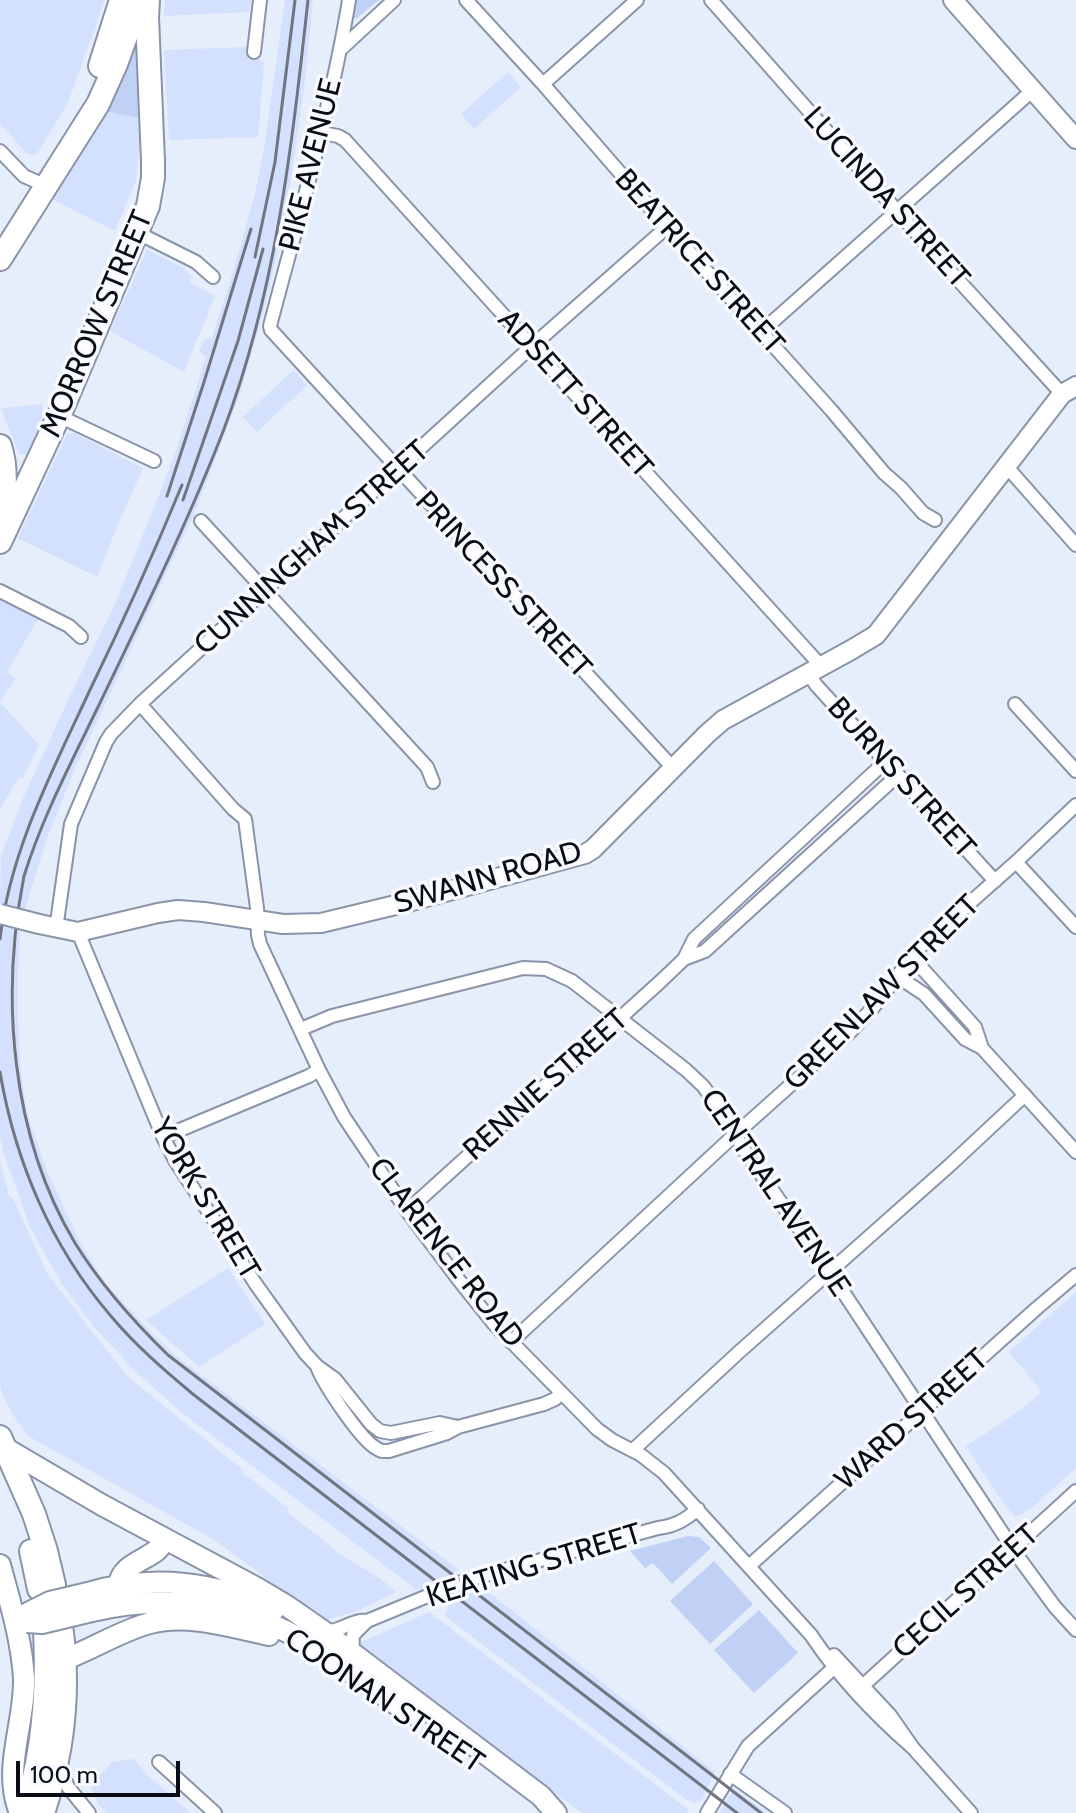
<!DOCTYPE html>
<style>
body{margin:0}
#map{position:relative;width:1076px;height:1813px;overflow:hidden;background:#e6edfb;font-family:Cabin,sans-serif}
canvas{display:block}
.scale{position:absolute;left:16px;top:1761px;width:164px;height:36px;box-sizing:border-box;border:4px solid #090c14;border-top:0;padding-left:10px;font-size:24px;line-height:28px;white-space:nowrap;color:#090c14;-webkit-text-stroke:6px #f8faff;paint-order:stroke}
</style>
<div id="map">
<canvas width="1076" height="1813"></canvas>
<div class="scale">100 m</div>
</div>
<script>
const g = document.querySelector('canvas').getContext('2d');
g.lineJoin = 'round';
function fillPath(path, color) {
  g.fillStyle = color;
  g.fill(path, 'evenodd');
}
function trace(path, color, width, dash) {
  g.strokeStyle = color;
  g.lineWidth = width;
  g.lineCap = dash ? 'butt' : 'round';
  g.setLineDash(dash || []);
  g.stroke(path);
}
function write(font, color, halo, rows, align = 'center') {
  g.font = font + ' Cabin,sans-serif';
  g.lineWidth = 7;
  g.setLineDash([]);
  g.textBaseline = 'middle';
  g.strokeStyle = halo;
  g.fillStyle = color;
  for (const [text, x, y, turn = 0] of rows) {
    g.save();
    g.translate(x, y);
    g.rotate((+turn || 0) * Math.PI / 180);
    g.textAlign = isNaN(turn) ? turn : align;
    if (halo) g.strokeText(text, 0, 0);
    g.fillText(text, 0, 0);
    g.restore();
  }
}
const built = new Path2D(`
 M0 0H105L68 103 38 152 34 155 26 153 0 123Z
 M165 0H251L249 12 164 16Z
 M285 0H313L304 88 287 205 278 250 265 306 240 393 195 512 73 773 47 838 24 912 0 905 1 856 24 796 69 698 115 604 161 490 175 454 206 357 199 351 205 339 212 338 234 269 255 194 264 149Z
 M246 47 264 63 258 137 169 140 164 50Z
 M508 72 521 87 474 129 461 114Z
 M105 111 142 119 136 181 115 231 48 197Z
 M147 250 182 267 192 276 189 282 215 296 184 372 110 331Z
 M293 370 307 385 257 432 243 417Z
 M42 404 43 423 27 455 19 454 1 408Z
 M74 433 143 468 115 532 97 577 18 538 67 434Z
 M0 599 39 617 7 672 16 678 0 702 39 745 23 778 19 777 0 809Z
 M0 923 20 928 18 972V1025L20 1065 26 1111 47 1171 80 1242 104 1282 145 1326 176 1356 459 1570 425 1588 417 1590 180 1411 135 1371 96 1329 63 1286 30 1227 4 1154 0 1137Z
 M0 1161 9 1196 13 1199 48 1275 127 1376 244 1471 243 1473 289 1509 287 1512 346 1558 381 1579 396 1592 359 1610 324 1621 213 1539 28 1436 11 1412 2 1393 0 1383Z
 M228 1268 265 1324 199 1367 146 1320Z
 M1076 1292V1468L1028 1511 1015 1517 1000 1498 966 1446 1009 1418 1042 1392 1009 1352Z
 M486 1590 715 1772 702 1798 694 1803 687 1800 445 1616 448 1605 474 1591Z
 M429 1612 689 1810 686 1813H582L357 1644Z
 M134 1759 148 1776 191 1813H107L98 1804 91 1786 112 1762Z
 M734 1789 767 1813H719Z`);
const green = new Path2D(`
 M356 0H379L356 19 353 17Z
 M138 17 142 119 105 111Z
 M688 1536 699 1537 711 1548 672 1584 653 1563 645 1568 630 1551Z
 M714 1561 753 1604 710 1644 670 1601Z
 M759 1610 798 1653 754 1693 714 1650Z`);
const street = new Path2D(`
 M349 0C331 110 298 218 270 326L271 330 673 768
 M466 0 543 84 667 227 832 411 884 473 901 488 923 513 935 520
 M711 0 950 271 1062 394
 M341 49 394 0
 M254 52 260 0
 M543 84 637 0
 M322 133 338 136 345 140 822 667
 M0 151 24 176 46 186
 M138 233 196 262 213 277
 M761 332 1033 90
 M59 416 154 461
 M1007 467 1076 545
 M201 521 427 767 433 782
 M0 591 69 626 81 637
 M809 674 816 685 995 881
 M140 704 233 809 245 819 257 908 258 935 260 944 319 1070 344 1117 407 1211 458 1279 494 1324 597 1429 612 1440 641 1455 664 1473 811 1635C839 1677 875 1715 913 1748
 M1015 704 1076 771
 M1016 862 1076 927
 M56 929 71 824 106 742 111 734 140 704 531 347 667 227
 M78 932 163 1137 176 1162 255 1283 305 1353 317 1366 335 1379 371 1424 380 1431 391 1433 440 1423 458 1427
 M911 956 975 1027 982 1048
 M684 959 705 951 898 775
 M897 976 924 994 965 1039 982 1048 1076 1152
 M301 1029 332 1016 523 968 546 969 572 981 686 1070 703 1086 721 1110 746 1153 830 1272 1019 1558 1055 1607 1076 1630
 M163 1137 309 1076 319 1070
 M407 1211 661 981 684 959 694 939 886 761
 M511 1342 729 1140 850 1032 871 1010 920 947 1016 862 1076 805
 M318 1369C326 1387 360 1439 376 1448 382 1452 382 1451 389 1451L447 1433 458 1427 544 1404 555 1399 561 1393
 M633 1450 739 1352 950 1165 1025 1095
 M749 1566 1037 1308 1076 1275
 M324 1631C339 1633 352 1619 367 1621L464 1581 658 1528C675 1526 685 1520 698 1509
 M352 1654 353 1635 367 1621
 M834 1655 890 1715 913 1748 971 1813
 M856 1692 1076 1491
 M159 1762 215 1813
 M59 1766 68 1787 89 1813
 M730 1774 785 1813
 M707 1813 748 1746 838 1664`);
const secondary = new Path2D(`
 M953 0 1076 139
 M39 924 78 932 158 913 178 910 204 912 283 924 321 923 412 901 585 854 593 849 707 734 723 720 851 650 876 635 1062 394 1076 386`);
const primary = new Path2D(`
 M5 1448 102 1505 257 1588 287 1606 323 1631 541 1796 556 1813
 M0 1565C10 1602 22 1641 24 1679 25 1724 2 1769 20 1813
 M119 1585C121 1565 144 1561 157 1550 160 1547 163 1543 166 1540
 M88 1593C150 1575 216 1580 273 1611
 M92 1611C162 1594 235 1603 299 1638 338 1660 373 1688 410 1714
 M63 1660C93 1649 120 1631 150 1623 189 1613 231 1627 269 1635`);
const highway = new Path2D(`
 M100 66 121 0
 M0 259 98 104 116 64 139 0
 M0 446C8 470 5 497 0 521
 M0 542 63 407 148 206 153 178V161L147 17 148 0
 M0 1437 34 1514 46 1551 54 1585
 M31 1551 39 1589
 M24 1813C44 1754 48 1692 45 1630
 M43 1813C63 1753 70 1688 61 1625`);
const rail = new Path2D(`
 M308 0C292 145 276 292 224 429 187 525 141 617 97 709 71 763 42 818 24 876 0 997 11 1136 75 1243 101 1285 133 1321 168 1355L761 1813
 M255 257 275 162 295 0
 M167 496 204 382 251 229
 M183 500 238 341 263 249
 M0 939C10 851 52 772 89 692 122 624 153 555 182 485
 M0 1072C15 1161 51 1246 110 1315 135 1345 164 1370 194 1395L737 1813`);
const secondaryBridge = new Path2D(`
 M0 914 39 924`);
const primaryBridge = new Path2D(`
 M26 1614 50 1602 88 1593
 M27 1622 42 1623 92 1611`);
const streetNames = [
 ["PIKE AVENUE",311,165,-76],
 ["LUCINDA STREET",886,198,48],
 ["BEATRICE STREET",699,262,48],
 ["MORROW STREET",97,324,-67],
 ["ADSETT STREET",575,394,48],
 ["CUNNINGHAM STREET",312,548,-42],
 ["PRINCESS STREET",503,585,47],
 ["BURNS STREET",901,778,48],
 ["SWANN ROAD",488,878,-16],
 ["GREENLAW STREET",882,993,-45],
 ["RENNIE STREET",546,1085,-42],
 ["CENTRAL AVENUE",775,1193,56],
 ["YORK STREET",205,1199,59],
 ["CLARENCE ROAD",446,1253,52],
 ["WARD STREET",912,1420,-42],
 ["KEATING STREET",534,1566,-17],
 ["CECIL STREET",966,1592,-42],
 ["COONAN STREET",384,1701,34]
];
fillPath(built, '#d3e1ff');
fillPath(green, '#c0d1f5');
trace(street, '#8a94a9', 16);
trace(secondary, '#8a94a9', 22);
trace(primary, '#8a94a9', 24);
trace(highway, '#8a94a9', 26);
trace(street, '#fff', 12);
trace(secondary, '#fff', 18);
trace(primary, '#fff', 20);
trace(highway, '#fff', 22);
trace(rail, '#707580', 3);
trace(secondaryBridge, '#8a94a9', 22, []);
trace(primaryBridge, '#8a94a9', 24, []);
trace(secondaryBridge, '#fff', 18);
trace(primaryBridge, '#fff', 20);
write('30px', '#090c14', '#f8faff', streetNames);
</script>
